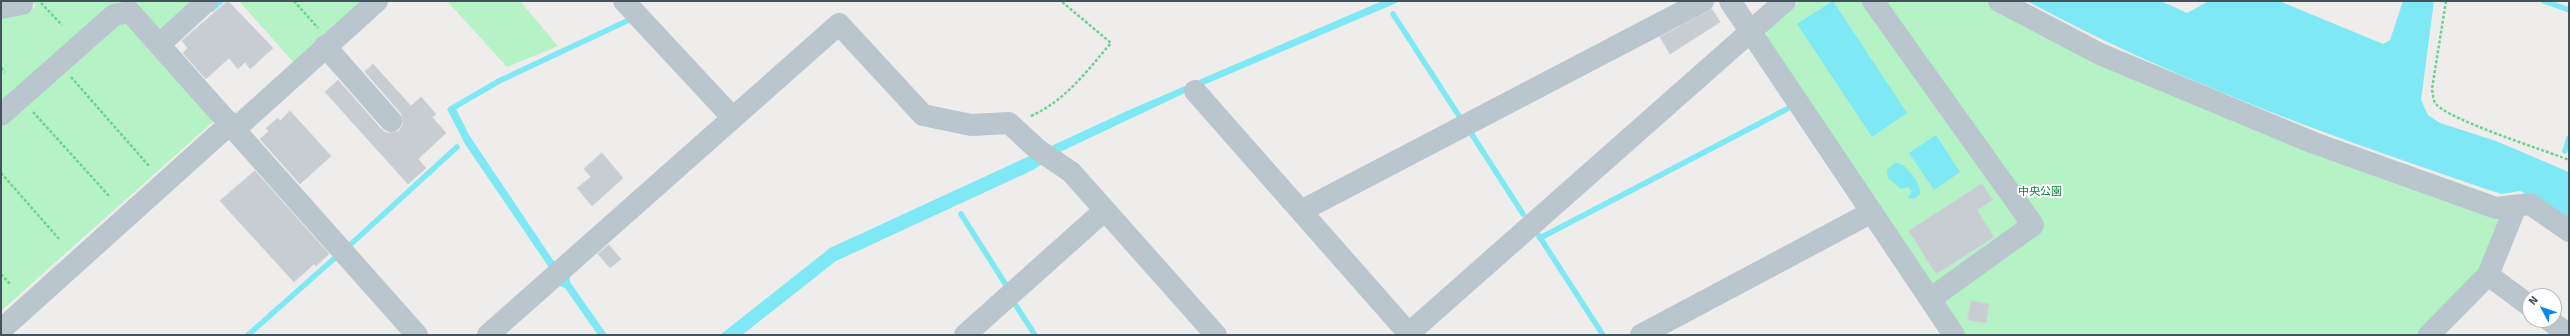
<!DOCTYPE html>
<meta charset="utf-8">
<style>
body{margin:0}
#map{position:relative;width:2570px;height:336px;overflow:hidden;background:#efecec;font-family:Signika,sans-serif}
canvas{display:block}
.frame{position:absolute;inset:0;border:2px solid #43535b;pointer-events:none}
.north{position:absolute;left:2522px;top:288px;width:40px;height:40px;box-sizing:border-box;background:#fff;border:1px solid #b4babd;border-radius:50%;rotate:311deg;font-size:11px;font-weight:700;line-height:16px;text-align:center;color:#43535b}
.north::after{content:'';display:block;margin:auto;width:14px;height:18px;background:#0887ed;clip-path:polygon(50% 0,100% 100%,50% 72%,0 100%)}
</style>
<div id="map">
<canvas width="2570" height="336"></canvas>
<div class="frame"></div>
<div class="north">N</div>
</div>
<script>
const g = document.querySelector('canvas').getContext('2d');
g.lineJoin = 'round';
function fillPath(path, color) {
  g.fillStyle = color;
  g.fill(path, 'evenodd');
}
function trace(path, color, width, dash) {
  g.strokeStyle = color;
  g.lineWidth = width;
  g.lineCap = dash ? 'butt' : 'round';
  g.setLineDash(dash || []);
  g.stroke(path);
}
function write(font, color, halo, rows, align = 'center') {
  g.font = font + ' Signika,"Noto Sans JP",sans-serif';
  g.lineWidth = 4;
  g.setLineDash([]);
  g.textBaseline = 'middle';
  g.strokeStyle = halo;
  g.fillStyle = color;
  for (const [text, x, y, turn = 0] of rows) {
    g.save();
    g.translate(x, y);
    g.rotate((+turn || 0) * Math.PI / 180);
    g.textAlign = isNaN(turn) ? turn : align;
    if (halo) g.strokeText(text, 0, 0);
    g.fillText(text, 0, 0);
    g.restore();
  }
}
const green = new Path2D(`
 M31 1H192L146 43 215 120 1 311V15L36 7Z
 M239 1H367L295 64Z
 M447 1H520L558 46 507 67Z
 M1800 1H1985L2096 60 2499 214 2503 220 2483 270 2419 335H1965L1766 38 1767 31Z`);
const water = new Path2D(`
 M1382 1H1401L1187 92 1062 151 1033 170 836 261 742 335H720L830 248 1127 111Z
 M1833 1 1907 113 1872 137 1797 24Z
 M2027 1H2161L2187 13 2209 1H2279L2383 44 2390 40 2403 1H2434L2421 100 2428 115 2440 123 2496 141 2569 172V221L2541 201 2520 191 2501 194C2339 139 2178 83 2027 1Z
 M454 105 469 135 553 260 569 273 570 282 607 335H598L565 288 557 285 548 266 465 144 447 109Z
 M1936 135 1960 172 1934 190 1909 153Z
 M1895 163C1906 162 1922 185 1920 194L1914 199 1908 198 1912 191 1908 187 1901 189 1888 178 1887 170Z`);
const stream = new Path2D(`
 M2544 1 2569 10
 M212 9 221 1
 M1393 14 1461 119
 M452 111 451 109 499 81 631 19
 M1469 130 1523 214
 M2565 151 2569 138
 M961 214 1006 285
 M1539 236 1603 335
 M1540 238 1787 109
 M350 245 457 147
 M1015 304 1035 335
 M248 335 337 256`);
const building = new Path2D(`
 M228 1 273 48 250 69 245 62 238 69 229 58 206 79 183 53 188 48 182 41Z
 M1712 9 1720 22 1670 54 1660 37Z
 M373 64 411 106 421 97 436 114 432 117 446 133 418 159 426 168 408 184 325 92 338 80 382 130 387 133 399 131 403 125 401 113 365 72Z
 M290 111 331 156 300 184 260 139 269 131 266 128 278 118 280 121Z
 M602 153 623 178 592 206 577 188 591 177 584 169Z
 M255 171 329 254 316 266 314 264 294 282 220 201Z
 M1982 184 1993 200 1977 210 1994 237 1936 274 1909 231Z
 M609 245 621 259 610 268 598 254Z
 M1971 301 1989 304 1986 323 1968 320Z`);
const path = new Path2D(`
 M294 1 318 28
 M2446 1 2432 89C2433 94 2433 101 2436 104 2449 120 2544 150 2569 160
 M41 3 62 25
 M1 68 5 72
 M71 77 149 166
 M33 112 109 196
 M1031 116C1066 100 1086 72 1111 43L1061 1
 M1 173 60 240
 M1 274 10 284`);
const minor = new Path2D(`
 M624 1 733 118
 M1730 1 1954 335
 M1873 1 2033 225 1930 299
 M1999 1 2100 54 2314 143 2496 208 2530 204 2569 231
 M1 8 22 4
 M159 45 207 1
 M325 46 391 121
 M1195 91 1410 335
 M1 115 114 15 130 12 417 335
 M235 129 377 1
 M1301 211 1703 1
 M2488 275 2530 306
 M2549 320 2569 335
 M1 330 231 123
 M488 335 839 24 923 115 971 125 1009 123 1037 149 1071 172 1216 335
 M965 335 1105 210
 M1407 335 1785 1
 M1641 335 1872 212
 M2429 335 2488 275 2516 206`);
const parkNames = [
 ["中央公園",2040,192]
];
fillPath(green, '#b5f2c6');
fillPath(water, '#7ee9f4');
trace(stream, '#7ee9f4', 5.5);
fillPath(building, '#c8cdd2');
trace(building, '#cfd3d9', 1);
trace(path, '#6ad393', 2.5, [3, 2]);
trace(minor, '#b9c6cd', 22);
write('11px', '#0e833b', '#fff', parkNames);
</script>
